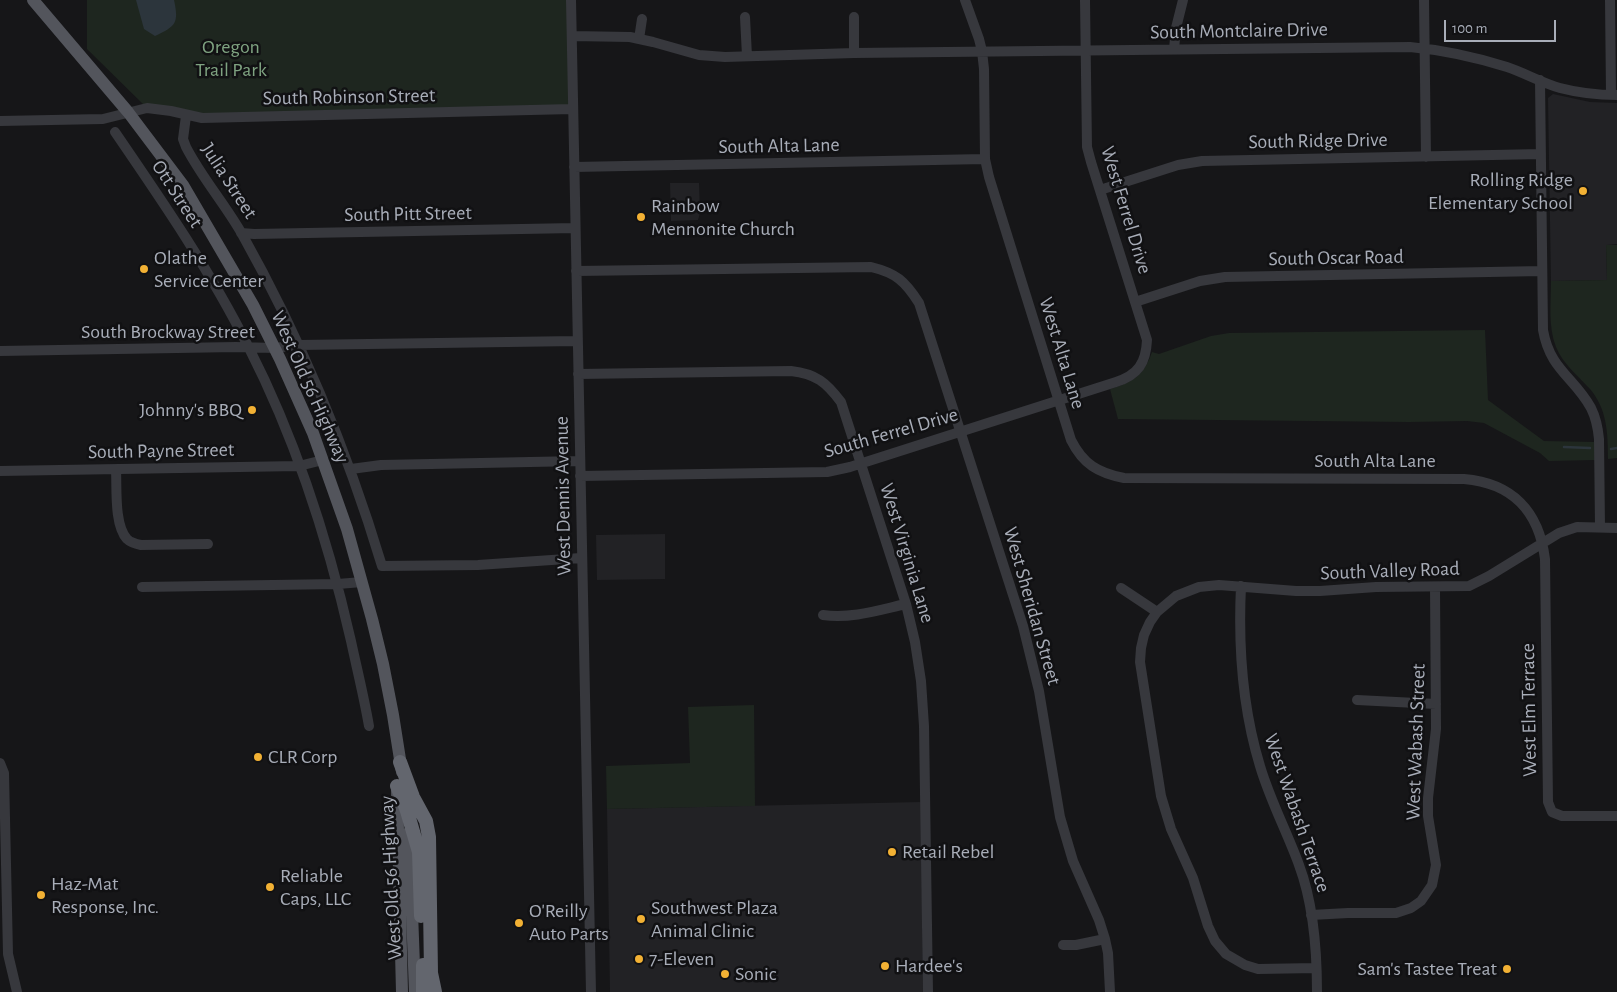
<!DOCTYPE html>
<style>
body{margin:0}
#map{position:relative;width:1617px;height:992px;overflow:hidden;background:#161618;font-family:"Alegreya Sans",sans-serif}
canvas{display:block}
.scale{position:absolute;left:1444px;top:20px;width:112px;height:22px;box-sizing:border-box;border:2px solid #a8adb8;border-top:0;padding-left:6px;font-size:15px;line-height:18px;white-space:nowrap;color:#a8adb8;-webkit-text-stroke:4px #111113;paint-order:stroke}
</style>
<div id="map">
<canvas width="1617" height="992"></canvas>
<div class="scale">100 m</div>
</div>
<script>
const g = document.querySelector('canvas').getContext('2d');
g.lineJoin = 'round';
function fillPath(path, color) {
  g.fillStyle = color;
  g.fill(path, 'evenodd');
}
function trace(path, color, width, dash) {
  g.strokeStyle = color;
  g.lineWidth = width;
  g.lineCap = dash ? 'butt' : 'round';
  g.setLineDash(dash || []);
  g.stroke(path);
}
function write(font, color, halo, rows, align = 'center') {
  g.font = font + ' "Alegreya Sans",sans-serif';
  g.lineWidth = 5;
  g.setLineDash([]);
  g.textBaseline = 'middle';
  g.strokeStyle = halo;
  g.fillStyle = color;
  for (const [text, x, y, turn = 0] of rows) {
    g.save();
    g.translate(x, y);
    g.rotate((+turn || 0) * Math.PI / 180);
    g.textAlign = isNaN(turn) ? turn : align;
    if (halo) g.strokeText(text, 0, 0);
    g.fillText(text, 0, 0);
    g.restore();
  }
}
const built = new Path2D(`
 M1553 94 1590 102 1617 103V244L1606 245 1607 280 1551 281 1548 98Z
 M670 183H699L700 213 698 220 671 221Z
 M665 534V579L597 580 596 535Z
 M921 802 923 992H610L607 809Z`);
const green = new Path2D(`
 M87 0H571L572 109 202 118 147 108 87 49Z
 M1606 245H1617V458L1608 459C1608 433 1607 409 1590 389 1578 376 1563 364 1556 347 1548 327 1551 303 1551 281L1607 280Z
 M1485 330 1488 400 1544 441 1595 442V460L1549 461 1540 453 1484 423 1467 421 1409 422 1118 419 1110 389C1133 382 1143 377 1152 352L1159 354 1211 336 1229 333Z
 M754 705 755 806 607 809 606 766 690 763 688 707Z`);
const water = new Path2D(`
 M136 0H174C179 23 176 26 155 36L144 29Z`);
const stream = new Path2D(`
 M1564 447 1590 448
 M1611 449 1617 448`);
const minor = new Path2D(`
 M571 0 591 992
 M965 0 979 39 982 51 984 69 985 159 989 177 1071 440C1083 464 1098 473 1124 478L1464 479C1512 483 1539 511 1545 559L1548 802 1552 812 1562 816H1617
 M1424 0 1426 157
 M1610 0 1611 95
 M745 17 747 56
 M854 17V53
 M572 36 630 37 653 42 699 55 725 57 854 53 1410 47C1443 50 1475 57 1507 67 1525 73 1542 83 1560 88 1579 93 1598 95 1617 95
 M639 39 642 19
 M1174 49 1176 28 1183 0
 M1540 80 1543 330C1550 370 1574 377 1591 408 1596 418 1598 428 1599 439L1600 527
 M186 116 183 139 186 147C202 178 225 204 242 234 301 339 347 450 382 566L478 565 581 558
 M0 121 103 119 147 108 171 111 202 118 572 109
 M115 132C163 202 211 272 249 348 296 440 328 540 351 641 357 669 364 697 369 726
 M574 167 985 159
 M1100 190 1178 165 1202 161 1541 154
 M241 233 254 234 575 228
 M576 271 871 267C896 273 905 281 919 303L1023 626 1039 691 1060 817 1073 861 1099 920 1105 939 1108 953 1110 992
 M1135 302 1200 281 1225 277 1542 271
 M0 351 236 347 275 348 299 345 577 341
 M578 374 791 371C816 374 826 382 841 402L906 604 915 642 921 681 924 726 928 992
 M351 469 381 465 580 461
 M116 470C117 488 114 525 127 539 131 543 136 544 141 545L208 544
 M0 471 299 466 323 460
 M580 476 827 472 850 467 1116 382C1138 375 1146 363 1147 340L1091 162 1087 147 1085 0
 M1241 586C1238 648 1242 707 1260 766 1270 800 1287 832 1299 865 1314 905 1317 950 1317 992
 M142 587 338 584 362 582
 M1121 588 1157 612
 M823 615C851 619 879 610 906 604
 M1357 700 1436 704
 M0 763 4 773 8 954 17 992
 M1311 915 1348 913H1396L1411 908 1421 901 1432 885 1436 865 1428 816V798L1436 729 1435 587
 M1063 945H1076L1105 939
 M1316 968 1258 969 1245 965 1226 954 1215 941 1208 926 1193 878 1171 829 1161 796 1140 662 1141 648 1144 635 1150 622 1157 612 1176 596 1199 587 1219 585 1296 591H1320L1376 587 1469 586 1489 576 1559 533 1577 527 1617 528`);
const major = new Path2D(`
 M33 0 128 112 183 185 253 305 280 359 313 433 347 529 372 619 383 664 393 715 402 772
 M397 790 402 992
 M409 832 415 992`);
const highway = new Path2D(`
 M400 762 413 797 426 821 429 837 431 973 435 992
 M397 786 407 811 419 852 421 916
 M423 965V992`);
const markers = [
 [1583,191,5,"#f2b134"],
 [641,217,5,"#f2b134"],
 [144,269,5,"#f2b134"],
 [252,410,5,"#f2b134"],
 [258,757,5,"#f2b134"],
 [892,852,5,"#f2b134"],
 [270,887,5,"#f2b134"],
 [41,895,5,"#f2b134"],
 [641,919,5,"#f2b134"],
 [519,923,5,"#f2b134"],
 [639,959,5,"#f2b134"],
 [885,966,5,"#f2b134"],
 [1507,969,5,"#f2b134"],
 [725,974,5,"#f2b134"]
];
const streetNames = [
 ["South Montclaire Drive",1239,31,-1],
 ["South Robinson Street",349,97,-1],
 ["South Ridge Drive",1318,141,-1],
 ["South Alta Lane",779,146,-1],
 ["Julia Street",229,181,57],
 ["Ott Street",177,194,57],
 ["West Ferrel Drive",1126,210,73],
 ["South Pitt Street",408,214,-1],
 ["South Oscar Road",1336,258,-1],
 ["South Brockway Street",168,332],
 ["West Alta Lane",1062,353,73],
 ["West Old 56 Highway",310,387,66],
 ["South Ferrel Drive",891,433,-16],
 ["South Payne Street",161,451,-1],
 ["South Alta Lane",1375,461],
 ["West Dennis Avenue",563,496,-91],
 ["West Virginia Lane",907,553,73],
 ["South Valley Road",1390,571,-2],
 ["West Sheridan Street",1032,606,74],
 ["West Elm Terrace",1529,710,-91],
 ["West Wabash Street",1416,742,-88],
 ["West Wabash Terrace",1297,813,71],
 ["West Old 56 Highway",391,878,-93]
];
const parkNames = [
 ["Oregon",231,47],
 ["Trail Park",231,70]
];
const poiNames = [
 ["Rolling Ridge",1573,180,"right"],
 ["Elementary School",1573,203,"right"],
 ["Rainbow",651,206],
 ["Mennonite Church",651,229],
 ["Olathe",154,258],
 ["Service Center",154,281],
 ["Johnny's BBQ",242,410,"right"],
 ["CLR Corp",268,757],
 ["Retail Rebel",902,852],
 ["Reliable",280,876],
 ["Caps, LLC",280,899],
 ["Haz-Mat",51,884],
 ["Response, Inc.",51,907],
 ["Southwest Plaza",651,908],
 ["Animal Clinic",651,931],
 ["O'Reilly",529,911],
 ["Auto Parts",529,934],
 ["7-Eleven",649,959],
 ["Hardee's",895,966],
 ["Sam's Tastee Treat",1497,969,"right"],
 ["Sonic",735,974]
];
fillPath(built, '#222225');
fillPath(green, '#1e261f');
fillPath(water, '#2c353c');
trace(stream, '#2c353c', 2.5);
trace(minor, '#37383d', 10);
trace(major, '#53555c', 12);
trace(highway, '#63666e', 14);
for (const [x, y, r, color] of markers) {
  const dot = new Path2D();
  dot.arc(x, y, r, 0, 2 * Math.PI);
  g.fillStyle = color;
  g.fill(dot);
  trace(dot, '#111113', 2);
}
write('20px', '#a8adb8', '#111113', streetNames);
write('20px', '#7fa381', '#111113', parkNames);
write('20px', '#a8adb8', '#111113', poiNames, 'left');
</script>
